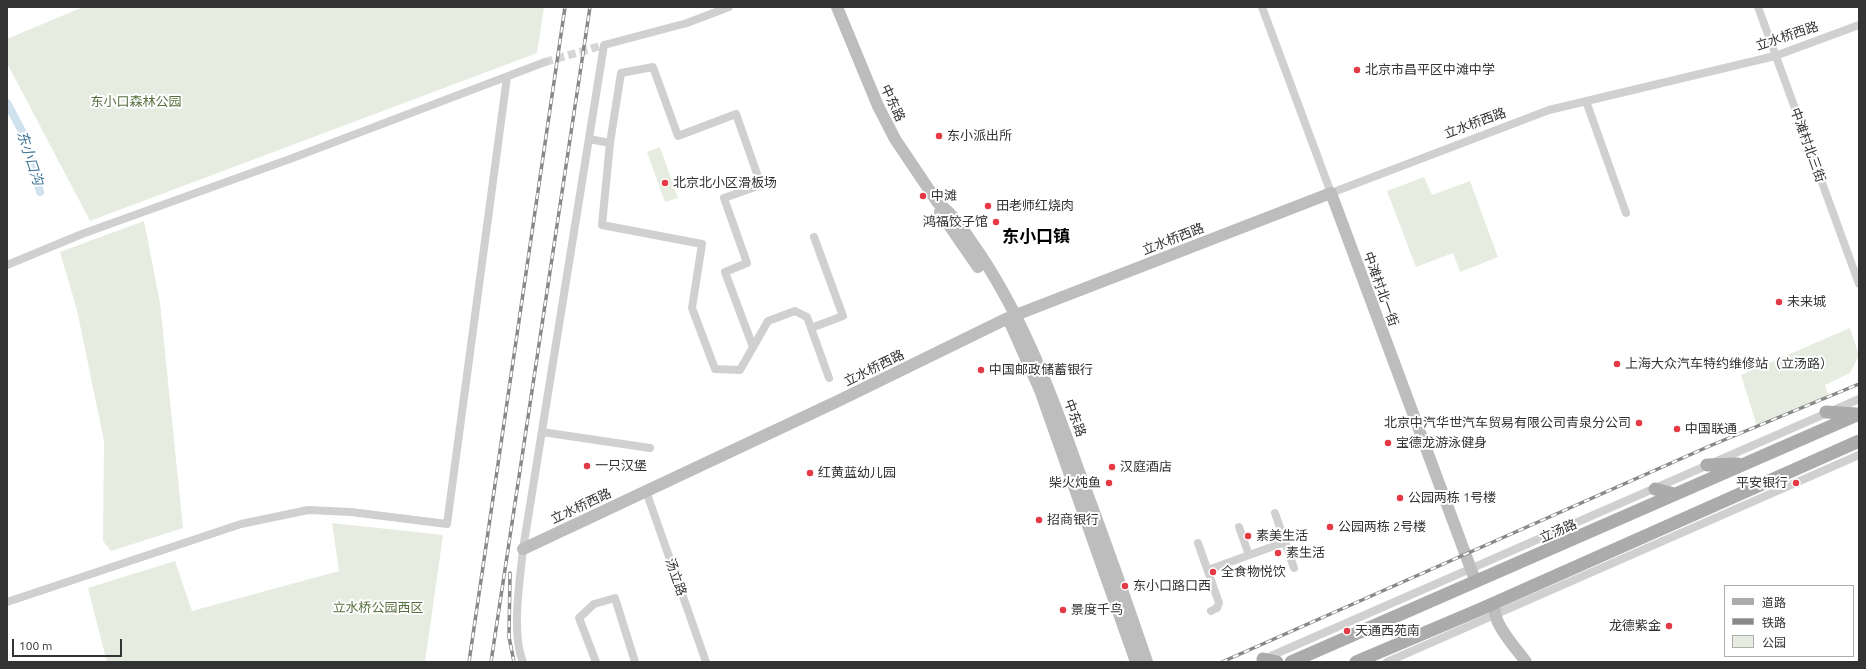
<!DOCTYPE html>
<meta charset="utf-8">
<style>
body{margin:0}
#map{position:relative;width:1866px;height:669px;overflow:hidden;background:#fff;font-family:Ubuntu,"Noto Sans SC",sans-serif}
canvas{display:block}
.frame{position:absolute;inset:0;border:8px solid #333;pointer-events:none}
.legend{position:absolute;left:1724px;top:585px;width:130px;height:72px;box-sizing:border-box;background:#fff;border:1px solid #adadad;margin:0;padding:5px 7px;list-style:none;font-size:12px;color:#333}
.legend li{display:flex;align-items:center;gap:8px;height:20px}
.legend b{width:20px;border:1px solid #adadad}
.scale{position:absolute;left:12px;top:639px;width:110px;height:18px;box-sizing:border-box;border:2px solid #333;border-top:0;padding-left:5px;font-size:12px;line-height:14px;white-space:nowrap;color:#333;-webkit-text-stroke:3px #fff;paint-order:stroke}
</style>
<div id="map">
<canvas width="1866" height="669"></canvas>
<div class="frame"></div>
<ul class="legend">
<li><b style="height:5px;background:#ababab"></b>道路</li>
<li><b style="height:5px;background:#888"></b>铁路</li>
<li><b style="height:11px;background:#e6ecdf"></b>公园</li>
</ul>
<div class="scale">100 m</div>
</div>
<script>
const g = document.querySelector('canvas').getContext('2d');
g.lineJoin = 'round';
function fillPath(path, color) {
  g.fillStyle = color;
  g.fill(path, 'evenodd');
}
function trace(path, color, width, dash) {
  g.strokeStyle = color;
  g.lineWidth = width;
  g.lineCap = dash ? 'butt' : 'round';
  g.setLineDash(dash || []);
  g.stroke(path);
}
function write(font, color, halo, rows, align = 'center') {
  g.font = font + ' Ubuntu,"Noto Sans SC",sans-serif';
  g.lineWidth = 4;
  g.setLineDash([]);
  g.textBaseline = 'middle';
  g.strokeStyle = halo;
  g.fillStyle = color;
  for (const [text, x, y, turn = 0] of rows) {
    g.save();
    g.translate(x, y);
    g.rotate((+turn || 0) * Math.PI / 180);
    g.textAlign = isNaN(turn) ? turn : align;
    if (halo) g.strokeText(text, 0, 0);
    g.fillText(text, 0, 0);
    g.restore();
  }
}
const green = new Path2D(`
 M83 7H544L537 53 90 221 7 63V39Z
 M660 147 678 198 665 202 647 152Z
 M1424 177 1432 195 1470 181 1498 257 1460 272 1453 253 1416 267 1387 191Z
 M144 221 160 303 183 528 111 551 103 541 104 441 77 310 60 252Z
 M1850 328 1859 355 1850 373 1825 385 1829 397 1757 426 1741 375Z
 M332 523 443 535 425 662H107L88 588 175 561 192 611 339 571Z`);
const canal = new Path2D(`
 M7 103 24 135 40 192`);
const streetTunnel = new Path2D(`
 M545 62 604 45`);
const street = new Path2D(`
 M1262 7 1331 193 1549 110 1775 56 1859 25
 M1758 7 1859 284
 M1586 101 1626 213
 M589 139 610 143 602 225 702 244 692 308 715 369 740 370 768 321 795 311 807 317 811 328
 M610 143 621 73 653 67 678 136 736 114 761 185 724 198 747 263 725 272 753 347
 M814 237 843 316 811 328 829 378
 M7 265 82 234 290 159 545 62
 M542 432 650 448
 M646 491 706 662
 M1275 513 1294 568
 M1239 527 1249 555
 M1198 543 1219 603 1217 608 1211 611
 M1208 570 1285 542
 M7 602 241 524 308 510 351 512 447 524 507 77
 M1264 659 1859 399
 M523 662C511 632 520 581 523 549L604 45 687 23 729 7
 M596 662 579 618 594 604 615 598 635 662
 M1387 662 1859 455`);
const secondary = new Path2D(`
 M837 7 878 106 895 139 938 203C956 216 967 236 980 254 1026 324 1053 398 1081 477 1104 538 1126 600 1147 662
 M940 212 978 267
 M1008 318 1040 390 1136 662
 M523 549 838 401 1008 318 1331 193 1475 580
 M1495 603C1490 621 1515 647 1526 662`);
const primary = new Path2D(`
 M1826 412 1856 414
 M1707 465 1738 464
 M1655 489 1674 494
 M1263 659 1277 662
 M1291 662 1859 414
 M1356 662 1481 609 1859 441`);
const rail = new Path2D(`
 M510 573 509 637 514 662
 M469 662 565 7
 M491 662 590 7
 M1222 662 1712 445 1859 384`);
const markers = [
 [1357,70,4,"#e63946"],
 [939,136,4,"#e63946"],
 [665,183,4,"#e63946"],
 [923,196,4,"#e63946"],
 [988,206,4,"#e63946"],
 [996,222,4,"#e63946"],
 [1779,302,4,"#e63946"],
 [1617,364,4,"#e63946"],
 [981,370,4,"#e63946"],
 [1639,423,4,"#e63946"],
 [1677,429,4,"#e63946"],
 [1388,443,4,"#e63946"],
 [587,466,4,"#e63946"],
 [1112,467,4,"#e63946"],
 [810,473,4,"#e63946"],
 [1109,483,4,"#e63946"],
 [1796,483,4,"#e63946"],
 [1400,498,4,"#e63946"],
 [1039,520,4,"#e63946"],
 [1330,527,4,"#e63946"],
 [1248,536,4,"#e63946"],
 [1278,553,4,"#e63946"],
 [1213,572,4,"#e63946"],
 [1125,586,4,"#e63946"],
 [1063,610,4,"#e63946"],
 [1669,626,4,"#e63946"],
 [1347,631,4,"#e63946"]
];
const streetNames = [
 ["立水桥西路",1787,36,-18],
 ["中东路",893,103,65],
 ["立水桥西路",1475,123,-20],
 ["中滩村北三街",1808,145,70],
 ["立水桥西路",1173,239,-21],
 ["中滩村北一街",1381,289,70],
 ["立水桥西路",874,368,-26],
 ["中东路",1075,418,70],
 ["立水桥西路",581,506,-25],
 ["立汤路",1558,531,-23],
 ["汤立路",676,577,71]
];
const poiNames = [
 ["北京市昌平区中滩中学",1365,70],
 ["东小派出所",947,136],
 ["北京北小区滑板场",673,183],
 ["中滩",931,196],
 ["田老师红烧肉",996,206],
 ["鸿福饺子馆",988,222,"right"],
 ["未来城",1787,302],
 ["上海大众汽车特约维修站（立汤路）",1625,364],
 ["中国邮政储蓄银行",989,370],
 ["北京中汽华世汽车贸易有限公司青泉分公司",1631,423,"right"],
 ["中国联通",1685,429],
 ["宝德龙游泳健身",1396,443],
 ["一只汉堡",595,466],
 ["汉庭酒店",1120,467],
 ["红黄蓝幼儿园",818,473],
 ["柴火炖鱼",1101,483,"right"],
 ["平安银行",1788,483,"right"],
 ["公园两栋 1号楼",1408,498],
 ["招商银行",1047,520],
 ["公园两栋 2号楼",1338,527],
 ["素美生活",1256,536],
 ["素生活",1286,553],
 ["全食物悦饮",1221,572],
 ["东小口路口西",1133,586],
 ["景度千鸟",1071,610],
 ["龙德紫金",1661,626,"right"],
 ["天通西苑南",1355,631]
];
const parkNames = [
 ["东小口森林公园",136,102],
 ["立水桥公园西区",378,608]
];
const waterNames = [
 ["东小口沟",30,158,72]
];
const districtNames = [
 ["东小口镇",1036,236]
];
fillPath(green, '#e6ecdf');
trace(canal, '#cfe2ee', 8);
trace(streetTunnel, '#d6d6d6', 8, [8, 4]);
trace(street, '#d0d0d0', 8);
trace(secondary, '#bdbdbd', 12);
trace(primary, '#ababab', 13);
trace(rail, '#888', 3.5);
trace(rail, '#fff', 2, [6]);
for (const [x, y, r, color] of markers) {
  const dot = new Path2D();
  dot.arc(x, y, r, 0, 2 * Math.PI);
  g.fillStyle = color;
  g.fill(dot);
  trace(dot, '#fff', 1.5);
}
write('13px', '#333', '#fff', streetNames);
write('13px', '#333', '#fff', poiNames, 'left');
write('13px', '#56703f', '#fff', parkNames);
write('italic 14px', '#3f7597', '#fff', waterNames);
write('bold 17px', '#000', '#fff', districtNames);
</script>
